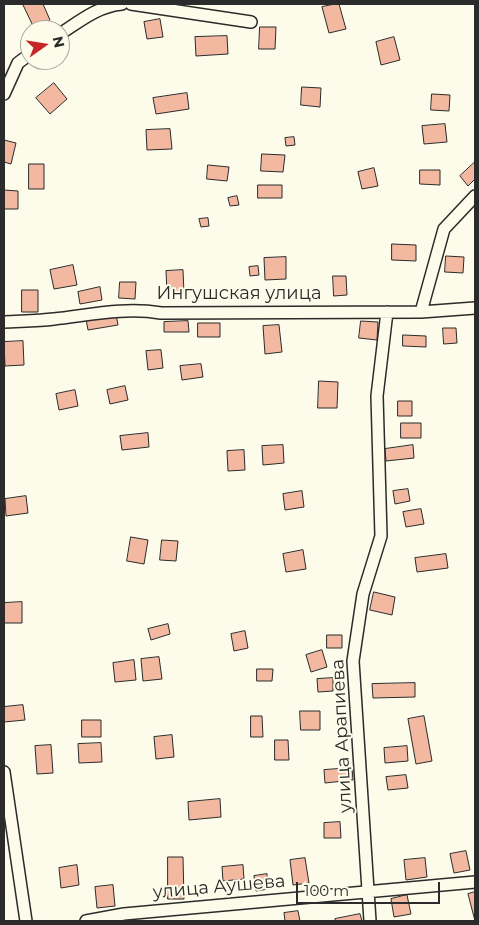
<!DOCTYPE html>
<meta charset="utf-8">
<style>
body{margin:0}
#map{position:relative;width:479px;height:925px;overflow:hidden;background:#fdfbea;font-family:Montserrat,sans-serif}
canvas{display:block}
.frame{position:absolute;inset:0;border:5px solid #2b2b2b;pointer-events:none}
.north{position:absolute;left:20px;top:20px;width:50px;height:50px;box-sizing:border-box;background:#fdfbea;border:1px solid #a9a89e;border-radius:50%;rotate:77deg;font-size:14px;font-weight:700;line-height:20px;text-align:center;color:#2b2b2b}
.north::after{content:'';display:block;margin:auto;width:18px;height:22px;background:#c62828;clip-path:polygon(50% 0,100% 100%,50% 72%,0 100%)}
.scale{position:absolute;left:296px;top:882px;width:144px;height:22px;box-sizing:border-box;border:2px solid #2b2b2b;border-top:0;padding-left:6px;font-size:15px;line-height:18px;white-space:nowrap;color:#2b2b2b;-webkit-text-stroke:4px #fdfbea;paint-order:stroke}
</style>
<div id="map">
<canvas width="479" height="925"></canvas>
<div class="frame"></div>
<div class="north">N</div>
<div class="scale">100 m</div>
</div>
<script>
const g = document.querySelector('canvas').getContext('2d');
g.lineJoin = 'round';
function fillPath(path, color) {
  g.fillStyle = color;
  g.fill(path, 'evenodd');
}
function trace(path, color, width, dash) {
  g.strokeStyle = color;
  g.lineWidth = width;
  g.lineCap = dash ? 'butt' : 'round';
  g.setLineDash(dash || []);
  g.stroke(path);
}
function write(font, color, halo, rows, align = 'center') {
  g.font = font + ' Montserrat,sans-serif';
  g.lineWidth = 4;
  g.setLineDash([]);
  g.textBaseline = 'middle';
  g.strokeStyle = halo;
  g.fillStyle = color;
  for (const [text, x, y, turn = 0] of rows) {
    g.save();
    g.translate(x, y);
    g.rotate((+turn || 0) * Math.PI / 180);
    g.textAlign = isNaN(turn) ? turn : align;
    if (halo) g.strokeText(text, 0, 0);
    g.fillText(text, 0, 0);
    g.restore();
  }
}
const building = new Path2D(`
 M25 4H43L50 20 34 28 23 5Z
 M335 4H339L346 29 329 33 322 7Z
 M160 19 163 37 147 39 144 22Z
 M260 27H276L275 49H259Z
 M227 36 228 54 196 56 195 37Z
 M394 37 400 60 381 65 376 42Z
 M54 83 67 99 50 114 36 98Z
 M302 87 321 88 320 107 301 105Z
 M187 93 189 109 156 114 153 98Z
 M432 94 450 95 449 111 431 110Z
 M445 124 447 142 424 144 422 126Z
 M170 129 172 149 147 150 146 130Z
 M294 137 295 145 286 146 285 138Z
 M4 140 16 143 11 164 4 162Z
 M262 154 285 155 283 172 261 171Z
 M475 162V179L468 186 460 176Z
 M29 164H44V189H29Z
 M208 165 229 167 227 181 207 179Z
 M374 168 378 186 362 189 358 172Z
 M420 170H440V185L420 184Z
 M258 185H282V198H258Z
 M4 190 18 191V209H4Z
 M237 196 239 205 230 206 228 198Z
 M208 218 209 226 201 227 199 219Z
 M392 244 416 245V261L392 260Z
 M446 256 464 257 463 273 445 272Z
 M286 257V279L265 280 264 258Z
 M73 265 77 285 54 289 50 270Z
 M258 266 259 275 250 276 249 267Z
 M183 270 184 293H167L166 271Z
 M333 276H346L347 295 334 296Z
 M120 282H136L135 299 119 298Z
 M100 287 102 300 80 304 78 292Z
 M22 290H38V312H22Z
 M116 314 118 325 88 330 86 319Z
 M188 321 189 332H164V322Z
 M361 321 378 322 377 340 359 338Z
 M198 323H220V337H198Z
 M279 325 282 352 265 354 263 326Z
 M443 328H456L457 343 444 344Z
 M403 335 426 336V347L403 346Z
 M23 341 24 365 5 366 4 342Z
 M161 350 163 368 148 370 146 351Z
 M201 364 203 377 182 380 180 366Z
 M319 381 338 382 337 408H318Z
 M125 386 128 400 110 404 107 390Z
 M75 390 78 406 59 410 56 394Z
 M398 401H412V416H398Z
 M401 423H421V438H401Z
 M148 433 149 447 122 450 120 436Z
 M283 445 284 463 263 465 262 446Z
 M413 445 414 458 386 461 385 449Z
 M244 450 245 470 228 471 227 451Z
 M408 489 410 501 395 504 393 491Z
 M302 491 304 507 285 510 283 494Z
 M26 496 28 513 6 516 5 499Z
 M421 509 424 524 406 527 403 512Z
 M131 537 148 540 144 564 127 561Z
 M162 540 178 541 176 561 160 560Z
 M303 550 306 569 286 572 283 554Z
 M446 554 448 568 417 572 415 558Z
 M374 592 395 597 392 615 370 610Z
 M22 602V623H4V603Z
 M168 624 170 634 151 640 148 629Z
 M245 631 248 648 234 651 231 634Z
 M327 635H342V648H327Z
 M322 650 327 667 311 672 306 655Z
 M159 657 162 679 143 681 141 659Z
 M134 660 136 680 115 682 113 663Z
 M257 669H273L272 681H257Z
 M333 678V691L318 692 317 679Z
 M415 683V697L373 698 372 684Z
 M23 705 25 720 4 722V707Z
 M300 711H320V730H301Z
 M251 716H262L263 737H251Z
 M424 716 432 761 416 764 408 719Z
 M82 720H101V737H82Z
 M172 735 174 757 156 759 154 737Z
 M275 740H288L289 760H275Z
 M101 743 102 762 79 763 78 744Z
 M51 745 53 773 37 774 35 746Z
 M407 746 408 761 385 763 384 748Z
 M352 768 353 780 325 783 324 770Z
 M406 775 408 788 388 790 386 777Z
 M220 799 221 817 189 820 188 802Z
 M340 822 341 838H324V823Z
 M466 851 470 870 454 873 450 854Z
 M168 857H183L184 899H168Z
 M305 858 309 883 293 885 290 860Z
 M425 858 427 877 406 880 404 860Z
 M77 865 79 885 61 888 59 868Z
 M243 865 244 879 223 881 222 867Z
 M267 874 268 889 256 891 254 876Z
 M113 885 115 906 97 908 95 887Z
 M475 892V921L468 894Z
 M407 895 411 914 394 917 391 899Z
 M298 911 300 921H285L284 913Z
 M360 914 362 921H335V919Z`);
const minor = new Path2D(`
 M131 4 251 22
 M60 34C80 21 98 6 122 4
 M4 94 18 63 30 54
 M421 312 444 229 475 196
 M4 322C20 321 37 321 54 319 90 315 125 307 161 313L421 312 475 308
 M4 772 26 921
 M86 921 124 914 475 882
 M370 921 353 661 363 594 381 536 377 396 387 312`);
const streetNames = [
 ["Ингушская улица",239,294],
 ["улица Арапиева",342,736,-93],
 ["улица Аушева",219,887,-5]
];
fillPath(building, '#f2b8a0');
trace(building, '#2b2b2b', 1);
trace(minor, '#2b2b2b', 14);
trace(minor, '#fdfbea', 11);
write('18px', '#2b2b2b', '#fdfbea', streetNames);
</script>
